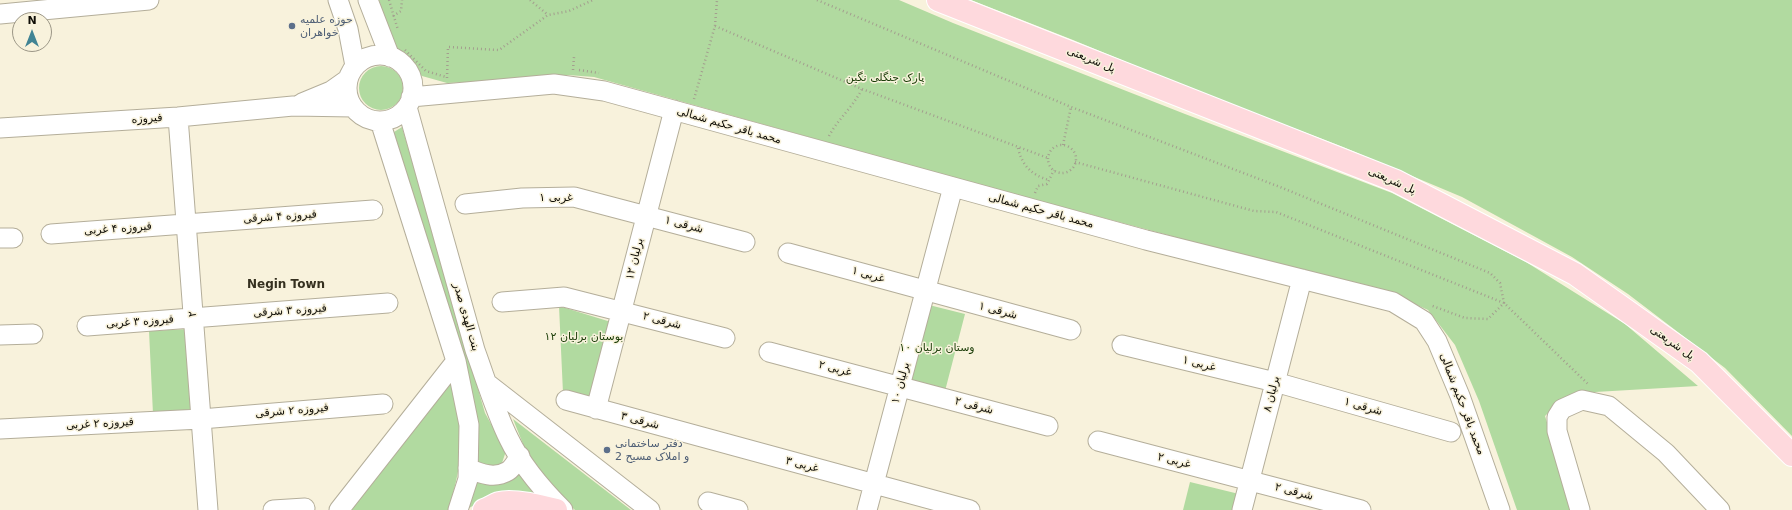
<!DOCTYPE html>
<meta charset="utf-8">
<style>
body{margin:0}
#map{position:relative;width:1792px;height:510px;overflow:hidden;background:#f8f2dc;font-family:"DejaVu Sans",sans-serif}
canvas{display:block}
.north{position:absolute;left:12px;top:12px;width:40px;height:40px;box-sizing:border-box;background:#f8f2dc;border:1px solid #9b9686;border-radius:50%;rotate:0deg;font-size:11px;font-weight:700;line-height:16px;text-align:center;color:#0f0d06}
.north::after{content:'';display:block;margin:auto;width:14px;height:18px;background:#418494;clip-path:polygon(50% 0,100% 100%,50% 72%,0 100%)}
</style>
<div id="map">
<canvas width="1792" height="510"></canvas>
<div class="north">N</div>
</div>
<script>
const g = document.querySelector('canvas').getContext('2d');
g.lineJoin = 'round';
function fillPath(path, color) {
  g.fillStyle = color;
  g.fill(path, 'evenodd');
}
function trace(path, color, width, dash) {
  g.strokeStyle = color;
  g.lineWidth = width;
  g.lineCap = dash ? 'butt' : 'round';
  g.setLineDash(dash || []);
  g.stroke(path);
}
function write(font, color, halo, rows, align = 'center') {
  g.font = font + ' "DejaVu Sans","Noto Sans Arabic",sans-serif';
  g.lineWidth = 3;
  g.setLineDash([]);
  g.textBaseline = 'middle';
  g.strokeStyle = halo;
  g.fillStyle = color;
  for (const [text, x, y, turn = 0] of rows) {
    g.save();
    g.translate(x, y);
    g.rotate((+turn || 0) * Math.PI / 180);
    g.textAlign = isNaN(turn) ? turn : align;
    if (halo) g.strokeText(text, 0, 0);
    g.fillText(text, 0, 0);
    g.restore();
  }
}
const green = new Path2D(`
 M379 0H899L953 23 1185 114 1392 193 1526 262 1625 324 1698 386 1578 393 1559 402 1545 416 1575 510H1517L1479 401 1455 345 1428 310 1390 293 1280 265 969 182 594 77 568 75 523 80 447 83 422 76 396 56Z
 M971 0H1792V436L1725 368 1628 294 1572 257 1462 197 1343 147 1199 92 1073 40Z
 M359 88a22 22 0 1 1 44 0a22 22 0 1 1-44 0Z
 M402 127 485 413 506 451 502 463 493 469 478 462 461 353 394 132Z
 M929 305 965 314 945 391 910 382Z
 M559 306 611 322 590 402 563 393Z
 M189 329 194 412 153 414 149 331Z
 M451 383C454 396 459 409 460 422 465 451 456 482 449 510H350Z
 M513 419 631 510H575L550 486 529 459Z
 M518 468 543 498 484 499 466 510 475 479Z
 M1190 482 1239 494 1235 510H1183Z`);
const path = new Path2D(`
 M389 0 398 30
 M530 0 548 15
 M817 0 1071 107 1280 187 1490 273 1500 283 1504 303 1488 319 1465 318 1430 305
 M393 16 401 11 402 0
 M715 26 862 89 1048 158
 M405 50 426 71 446 77
 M573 70 574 57
 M579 70 599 73
 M447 78 448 47 499 50 548 15 569 11 593 0
 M694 99 715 26 717 0
 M829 136C838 119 853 107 862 89
 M1063 145 1071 107
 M1048 159a14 14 0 1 1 28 0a14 14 0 1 1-28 0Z
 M1018 148C1022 165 1031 175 1049 180
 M1075 162 1254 211 1276 212 1504 303 1589 385
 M1035 193 1038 186 1047 184 1054 170`);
const minor = new Path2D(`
 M338 0 348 29 355 66
 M368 0 390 57
 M0 14 149 0
 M347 88a33 33 0 1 1 66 0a33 33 0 1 1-66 0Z
 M411 97 554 84 604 91 1146 240 1393 302 1424 321 1437 341 1460 396 1500 510
 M302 103 331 91 348 79
 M407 107 475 350C486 380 495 411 509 439 521 464 544 491 563 510
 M178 117 208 510
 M380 121 456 361 469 425 468 479 458 510
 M0 128 178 117 293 106 353 107
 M465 204 522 198 574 197 745 242
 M51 234 373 210
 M0 238H13
 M788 253 1071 330
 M502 302 564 297 725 338
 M87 326 388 303
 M0 335 33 334
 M1122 345 1275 382 1451 432
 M769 352 1048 426
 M488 384 650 510
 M566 400 970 510
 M596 409 674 110
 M0 429 201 419 383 404
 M1098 441 1361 510
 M468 468C481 474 495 479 508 471 513 468 517 460 520 456
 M708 502 738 510
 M273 510 305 508
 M339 510 456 361
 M867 510 953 187
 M1242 510 1302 279
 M1580 510 1557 431V417L1562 409 1582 400 1609 406 1666 453 1720 510`);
const major = new Path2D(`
 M938 0 1396 181 1575 274 1699 362 1792 455
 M484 510C489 508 494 505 499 503 513 499 541 506 556 510`);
const markers = [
 [292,26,4,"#5c6f8a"],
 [607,450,4,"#5c6f8a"]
];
const serviceNames = [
 ["حوزه علمیه",300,20],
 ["خواهران",300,33],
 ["دفتر ساختمانی",615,444],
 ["و املاک مسیح 2",615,457]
];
const streetNames = [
 ["پل شریعتی",1091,60,22],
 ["فیروزه",147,119,-4],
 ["محمد باقر حکیم شمالی",729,126,16],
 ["پل شریعتی",1392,181,24],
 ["۱ غربی",556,198],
 ["محمد باقر حکیم شمالی",1041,211,15],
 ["فیروزه ۴ شرقی",280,217,-4],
 ["۱ شرقی",684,225,15],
 ["فیروزه ۴ غربی",118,229,-4],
 ["برلیان ۱۲",635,259,-76],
 ["۱ غربی",868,275,16],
 ["فیروزه ۳ شرقی",290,311,-4],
 ["۱ شرقی",998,311,15],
 ["۲",193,314,-94],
 ["بنت الهدی صدر",466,317,74],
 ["۲ شرقی",662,321,15],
 ["فیروزه ۳ غربی",140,322,-4],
 ["پل شریعتی",1672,343,35],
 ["۱ غربی",1199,364,14],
 ["۲ غربی",835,369,15],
 ["برلیان ۱۰",901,383,-75],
 ["برلیان ۸",1272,394,-76],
 ["محمد باقر حکیم شمالی",1462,404,69],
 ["۲ شرقی",974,406,15],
 ["۱ شرقی",1363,407,16],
 ["فیروزه ۲ شرقی",292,411,-5],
 ["۳ شرقی",640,421,15],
 ["فیروزه ۲ غربی",100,424,-3],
 ["۲ غربی",1174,461,14],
 ["۳ غربی",802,465,15],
 ["۲ شرقی",1294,492,15]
];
const parkNames = [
 ["پارک جنگلی نگین",885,78],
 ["بوستان برلیان ۱۲",584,337],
 ["وستان برلیان ۱۰",937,348]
];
const neighbourhoodNames = [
 ["Negin Town",286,285]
];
fillPath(green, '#b1daa0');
trace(minor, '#b4ae9a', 21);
trace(major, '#fff', 24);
trace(path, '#a39e8e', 2.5, [1, 3]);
trace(minor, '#fff', 19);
trace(major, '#fed9dd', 22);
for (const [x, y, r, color] of markers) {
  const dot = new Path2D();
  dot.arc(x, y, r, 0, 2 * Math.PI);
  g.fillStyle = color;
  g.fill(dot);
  trace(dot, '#f8f2dc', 1.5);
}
write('11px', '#4e5e75', '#f8f2dc', serviceNames, 'left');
write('11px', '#0f0d06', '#f8f2dc', streetNames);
write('11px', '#1a3c07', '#f8f2dc', parkNames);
write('bold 12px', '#35301f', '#f8f2dc', neighbourhoodNames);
</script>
